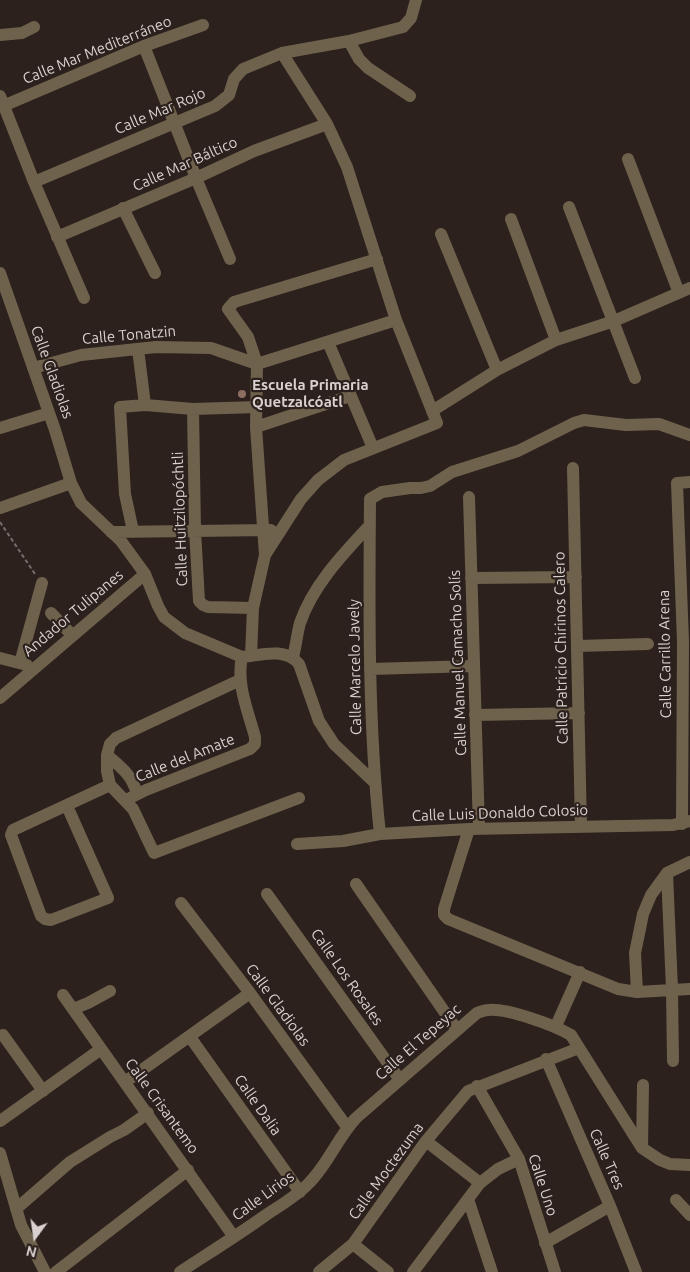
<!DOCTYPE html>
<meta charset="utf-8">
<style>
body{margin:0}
#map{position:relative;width:690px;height:1272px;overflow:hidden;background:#2c211d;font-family:Ubuntu,sans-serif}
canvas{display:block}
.north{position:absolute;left:10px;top:1212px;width:50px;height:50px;-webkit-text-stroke:4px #2c211d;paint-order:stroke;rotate:194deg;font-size:14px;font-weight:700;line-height:20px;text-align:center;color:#d9d1cf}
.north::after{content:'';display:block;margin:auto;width:18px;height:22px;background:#d9d1cf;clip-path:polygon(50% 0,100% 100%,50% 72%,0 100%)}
</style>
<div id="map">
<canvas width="690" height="1272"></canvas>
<div class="north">N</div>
</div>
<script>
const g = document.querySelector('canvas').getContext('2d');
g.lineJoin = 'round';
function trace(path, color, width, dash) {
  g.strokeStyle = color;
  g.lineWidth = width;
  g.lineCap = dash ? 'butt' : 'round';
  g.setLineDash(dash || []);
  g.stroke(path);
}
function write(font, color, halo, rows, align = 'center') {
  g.font = font + ' Ubuntu,sans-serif';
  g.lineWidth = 4.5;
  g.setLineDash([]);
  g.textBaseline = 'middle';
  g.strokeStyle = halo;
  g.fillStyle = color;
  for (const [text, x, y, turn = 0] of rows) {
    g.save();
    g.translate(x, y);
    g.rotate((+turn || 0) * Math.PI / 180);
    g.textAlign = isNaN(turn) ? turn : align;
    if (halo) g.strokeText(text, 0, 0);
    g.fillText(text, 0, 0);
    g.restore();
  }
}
const path = new Path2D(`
 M0 522 35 574`);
const minor = new Path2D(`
 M0 35 22 33 34 27
 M349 41 359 59 368 68 410 96
 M144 46 196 178 230 259
 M0 96 34 182 84 298
 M3 106 144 46 203 25
 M628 159 679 293
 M34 182 215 106 229 95 234 79 243 69 282 53 349 41 403 27 411 18 416 0
 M569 207 635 378
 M123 208 155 273
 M511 219 556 340
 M441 234 497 370
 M57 237 196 178 254 151 327 124
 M0 273 55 430 71 483 81 503 121 541 145 574 158 606 164 617 185 633 242 657
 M328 342 373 448
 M138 349 145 405
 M257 364 396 320
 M33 368 81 355 156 347 211 348 257 364
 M193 409 195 530 199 601 203 605 208 607 253 608
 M432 411 497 370 556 340 614 321 690 288
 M256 427 350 396
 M0 428 49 413
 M573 468 581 827
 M469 497 479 829
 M0 508 71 483
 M133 531 125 494 120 407 145 405 193 409 257 407
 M111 532 271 530
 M265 555 256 427 257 364 248 337 228 309 234 302 377 259
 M471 578 576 577
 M51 613 72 635
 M577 646 648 644
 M251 656 253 608 265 555 301 499 318 480 344 460 437 423 396 320 347 167 327 124 282 53
 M242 657C261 655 285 647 299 664L319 721 334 744 375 783
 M293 657C296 646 297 634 300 623 313 585 343 554 370 525
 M0 658 27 665
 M20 663 42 583
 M370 669 474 666
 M240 680 116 738 110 744 107 755V771L110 785 133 809 154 853 299 798
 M0 698 145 574
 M475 715 579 713
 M107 755C122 768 132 775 137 794
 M126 800 146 790 250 749 255 744V737C248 711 236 684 242 657
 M67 806 108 898 51 920 45 919 41 916 11 835 13 830 110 785
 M682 824 683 641 677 483 690 482
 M469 829 444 909V915L448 919 618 989 637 992 690 989
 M380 834C368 723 369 610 370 499L382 492 410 488H421L430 486 452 472 518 451 574 423 584 420 626 425 659 424 690 435
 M297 844 343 841 380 834 469 829 673 825 690 821
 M667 873 672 989 673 1061
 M356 884 457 1030
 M267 894 400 1080
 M181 903 250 993 347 1127
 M637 992 635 953 643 914 651 895 667 873 690 862
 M63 995 234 1237
 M73 1009 88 1003 110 991
 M556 1026 580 972
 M3 1035 43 1091
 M190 1037 300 1192
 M546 1059 610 1206 636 1272
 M125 1082 250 993
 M477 1086 519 1159 555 1272
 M0 1121 101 1049
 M426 1141 480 1183
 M642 1148 643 1085
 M0 1153 21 1225 45 1272
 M468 1199 492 1272
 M676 1200 690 1215
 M16 1209 70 1162 110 1137 124 1130 148 1113
 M545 1243 610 1206
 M353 1244 388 1272
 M56 1272 188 1170
 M180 1272C209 1253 238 1235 266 1215 281 1205 297 1196 309 1183 328 1164 338 1137 356 1118L477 1013C480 1012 484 1010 488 1010 507 1008 554 1025 571 1035L642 1148 660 1160 670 1164 690 1165
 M319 1272 353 1244 426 1141 468 1091 579 1048
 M413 1272 480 1183 498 1169 519 1159`);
const markers = [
 [242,394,5,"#8d6e63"]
];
const streetNames = [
 ["Calle Mar Mediterráneo",97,50,-22],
 ["Calle Mar Rojo",160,111,-23],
 ["Calle Mar Báltico",185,164,-24],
 ["Calle Tonatzin",129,335,-5],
 ["Calle Gladiolas",52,372,70],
 ["Calle Huitzilopóchtli",180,519,-92],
 ["Andador Tulipanes",73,613,-40],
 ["Calle Patricio Chirinos Calero",561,648,-91],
 ["Calle Carrillo Arena",665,654,-91],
 ["Calle Manuel Camacho Solís",458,663,-92],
 ["Calle Marcelo Javely",355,667,-91],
 ["Calle del Amate",185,758,-22],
 ["Calle Luis Donaldo Colosio",500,813,-2],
 ["Calle Los Rosales",347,977,55],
 ["Calle Gladiolas",278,1005,54],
 ["Calle El Tepeyac",418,1042,-41],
 ["Calle Dalia",258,1105,55],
 ["Calle Crisantemo",162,1106,54],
 ["Calle Tres",607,1159,66],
 ["Calle Moctezuma",386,1171,-54],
 ["Calle Uno",543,1185,72],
 ["Calle Lirios",263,1196,-36]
];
const poiNames = [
 ["Escuela Primaria",252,385],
 ["Quetzalcóatl",252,402]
];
trace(path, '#756b68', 2, [4, 2.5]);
trace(minor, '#6f624d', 12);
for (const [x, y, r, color] of markers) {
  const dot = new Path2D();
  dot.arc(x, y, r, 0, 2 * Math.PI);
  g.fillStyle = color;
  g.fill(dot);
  trace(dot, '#2c211d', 2);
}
write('15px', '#d9d1cf', '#2c211d', streetNames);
write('bold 15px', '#d9d1cf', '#2c211d', poiNames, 'left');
</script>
